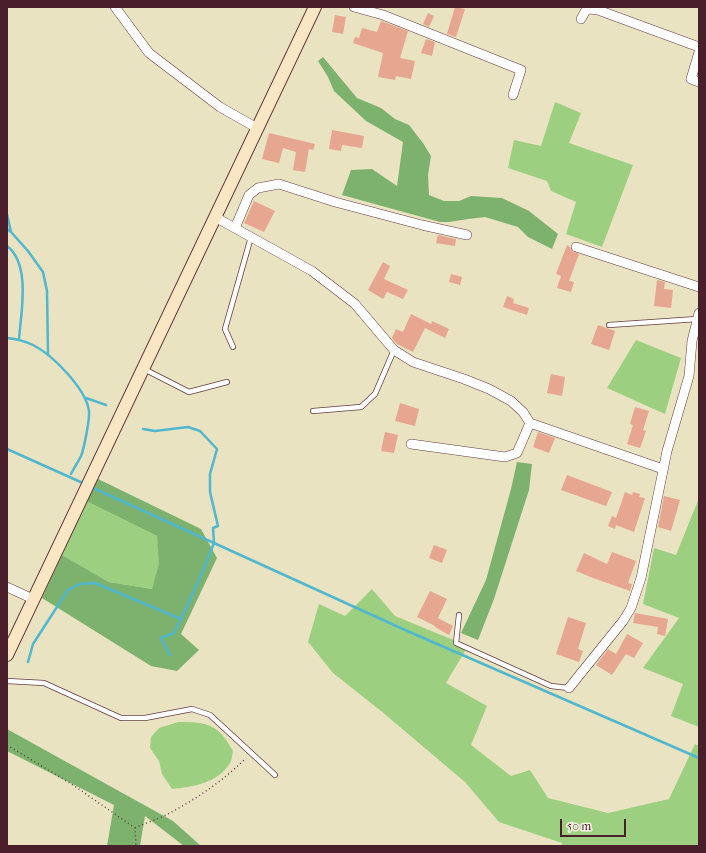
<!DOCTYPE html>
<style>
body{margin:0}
#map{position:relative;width:706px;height:853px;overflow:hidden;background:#eae3c1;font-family:"IM FELL French Canon",serif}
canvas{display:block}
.frame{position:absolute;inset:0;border:8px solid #4a1f2b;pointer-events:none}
.scale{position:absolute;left:560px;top:819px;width:66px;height:18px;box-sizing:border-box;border:2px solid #4a1f2b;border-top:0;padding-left:5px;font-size:12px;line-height:14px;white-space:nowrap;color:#4a1f2b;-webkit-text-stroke:3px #fcf5e5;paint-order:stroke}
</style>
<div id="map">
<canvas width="706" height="853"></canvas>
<div class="frame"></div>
<div class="scale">50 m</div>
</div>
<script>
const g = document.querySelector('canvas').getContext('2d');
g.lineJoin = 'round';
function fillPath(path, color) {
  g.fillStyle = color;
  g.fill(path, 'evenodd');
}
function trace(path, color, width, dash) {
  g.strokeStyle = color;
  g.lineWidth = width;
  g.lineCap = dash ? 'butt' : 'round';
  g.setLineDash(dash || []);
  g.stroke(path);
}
const green = new Path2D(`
 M555 102 581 113 569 143 633 165 602 247 566 234 576 202 551 191 547 181 508 168 514 140 541 146Z
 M636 340 681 358 665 414 607 388Z
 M699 498V727L671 716 683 684 643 668 679 618 643 604 654 548 676 555Z
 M86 501 157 536 160 564 152 589 109 582 62 555Z
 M372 589 395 616 468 646 446 683 487 706 471 745 511 776 530 770 548 798 608 813 669 799 695 744 699 746V846H562V843L499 822 465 782 381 711 333 673 308 642 319 604 345 616Z
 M178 722C208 722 218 724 233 751 232 755 232 760 230 763 218 783 193 787 172 789L162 774 159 761 150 748 151 737 159 728Z`);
const forest = new Path2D(`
 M323 57 357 98 381 108 395 119 409 125 423 143 431 156 428 175 429 195 444 201H459L471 196 502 198 529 211 558 234 552 249 528 237 518 227 485 217 468 219 449 222H440L342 195 351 170 372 169 397 186 403 142 366 121 334 91 328 77 318 61Z
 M517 462 532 464 529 490 494 599 478 640 461 633 486 580 511 489Z
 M96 478 201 529 217 558 181 634 199 650 177 671 151 666 42 598 62 555 109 582 152 589 159 564 157 536 86 501Z
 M7 729 173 821 201 846H184L145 816 140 846H107L114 805 7 751Z`);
const stream = new Path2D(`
 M7 214 11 232
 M7 229 11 232 28 251 43 272 47 291 48 355
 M7 246C31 264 21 313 19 339
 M7 338C16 339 25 341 33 345 53 355 86 389 89 411 90 418 84 449 81 456 78 462 74 468 71 474
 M86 398 106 405
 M143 429 155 431 188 427 200 431 217 449 210 474V492L218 526 213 528 214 543 203 571 181 619 174 633 161 638 170 655
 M7 449 85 484
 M91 487 405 630 699 758
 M28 662 33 644 68 590 80 584 95 583 181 619`);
const building = new Path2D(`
 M455 7 465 9 456 37 447 34Z
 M428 13 434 16 429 27 423 24Z
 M335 15 346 17 343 34 332 32Z
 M381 21 408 31 400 58 415 61 411 79 396 76 395 80 378 77 383 53 353 43 355 37 359 38 362 28 377 32Z
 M426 39 435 42 432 56 421 53Z
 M332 130 364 136 362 148 342 145 341 151 329 149Z
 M269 133 315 144 313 150 309 149 305 172 293 170 296 152 283 148 279 163 262 159Z
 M254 201 275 211 264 232 244 223Z
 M438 235 456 239 455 246 436 243Z
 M567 245 570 247 572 251 579 254 569 281 574 282 571 292 557 288 561 276 556 274Z
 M383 262 390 266 384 279 408 290 403 299 387 292 383 299 368 290Z
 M451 274 462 277 460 285 449 282Z
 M657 280 665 282 664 289 673 290 671 308 654 306Z
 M507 296 514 299 513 303 529 308 527 315 503 307Z
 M411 314 431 324 432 321 449 329 445 338 425 328 413 352 397 344 392 338 396 329 403 332Z
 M598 325 615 331 609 350 591 344Z
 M551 374 565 377 562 396 547 393Z
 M400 403 419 409 415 426 395 421Z
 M635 407 649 411 643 430 646 431 640 448 627 444 633 425 630 424Z
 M385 432 398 435 394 453 381 451Z
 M538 432 555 438 549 453 533 447Z
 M567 475 612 492 606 506 561 490Z
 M625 492 632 495 633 492 640 494 639 497 645 498 634 532 616 525 615 529 608 526 612 516 616 518Z
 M664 496 680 500 671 531 658 527Z
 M434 545 447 550 442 563 429 558Z
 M612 552 636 561 628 583 632 584 630 591 593 578 576 571 584 553 607 564Z
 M430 591 447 599 438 618 453 626 449 635 435 627V626L417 617Z
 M635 613 668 619 665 636 657 634 658 627 633 623Z
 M568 617 586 623 578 649 583 651 579 662 556 654Z
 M627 634 643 643 634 658 626 654 612 675 596 665 608 649 616 654Z`);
const path = new Path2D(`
 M7 745 73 785 135 828 136 846
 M135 828C145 823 156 820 166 815 195 800 223 781 246 758`);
const lane = new Path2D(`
 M609 325 697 319
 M233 347 225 329 251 237
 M144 369 189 392 227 382
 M313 411 361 407 375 394 394 350
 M459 615 456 643 551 686 569 688
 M7 681 44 683 121 718H145L192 709 210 715 275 775`);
const street = new Path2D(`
 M115 7 149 53 220 107 257 128
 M354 7 383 15 521 70 513 95
 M581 19 586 10 590 9 598 10 699 47
 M699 52 691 79 699 82
 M215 217 312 271 355 304 394 350 413 362 464 379 489 389 511 401 523 412 530 423 517 453 505 457 411 444
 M235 228 249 195 258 188 279 184 335 202 422 225 467 235
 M576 247 699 287
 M530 423 663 469
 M7 587 33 599
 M569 688 623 621 631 608 641 578 667 451 689 376 692 341 699 313`);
const secondary = new Path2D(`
 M7 655 315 7`);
fillPath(green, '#9cd080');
fillPath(forest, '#7db26e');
trace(stream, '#50b7ce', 2.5);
fillPath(building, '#e6a68f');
trace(lane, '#623c42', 6);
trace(street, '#623c42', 10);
trace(secondary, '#623c42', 14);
trace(path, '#623c42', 1.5, [1, 3]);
trace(lane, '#fff', 4.5);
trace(street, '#fff', 9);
trace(secondary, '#f9e7c3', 12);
</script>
